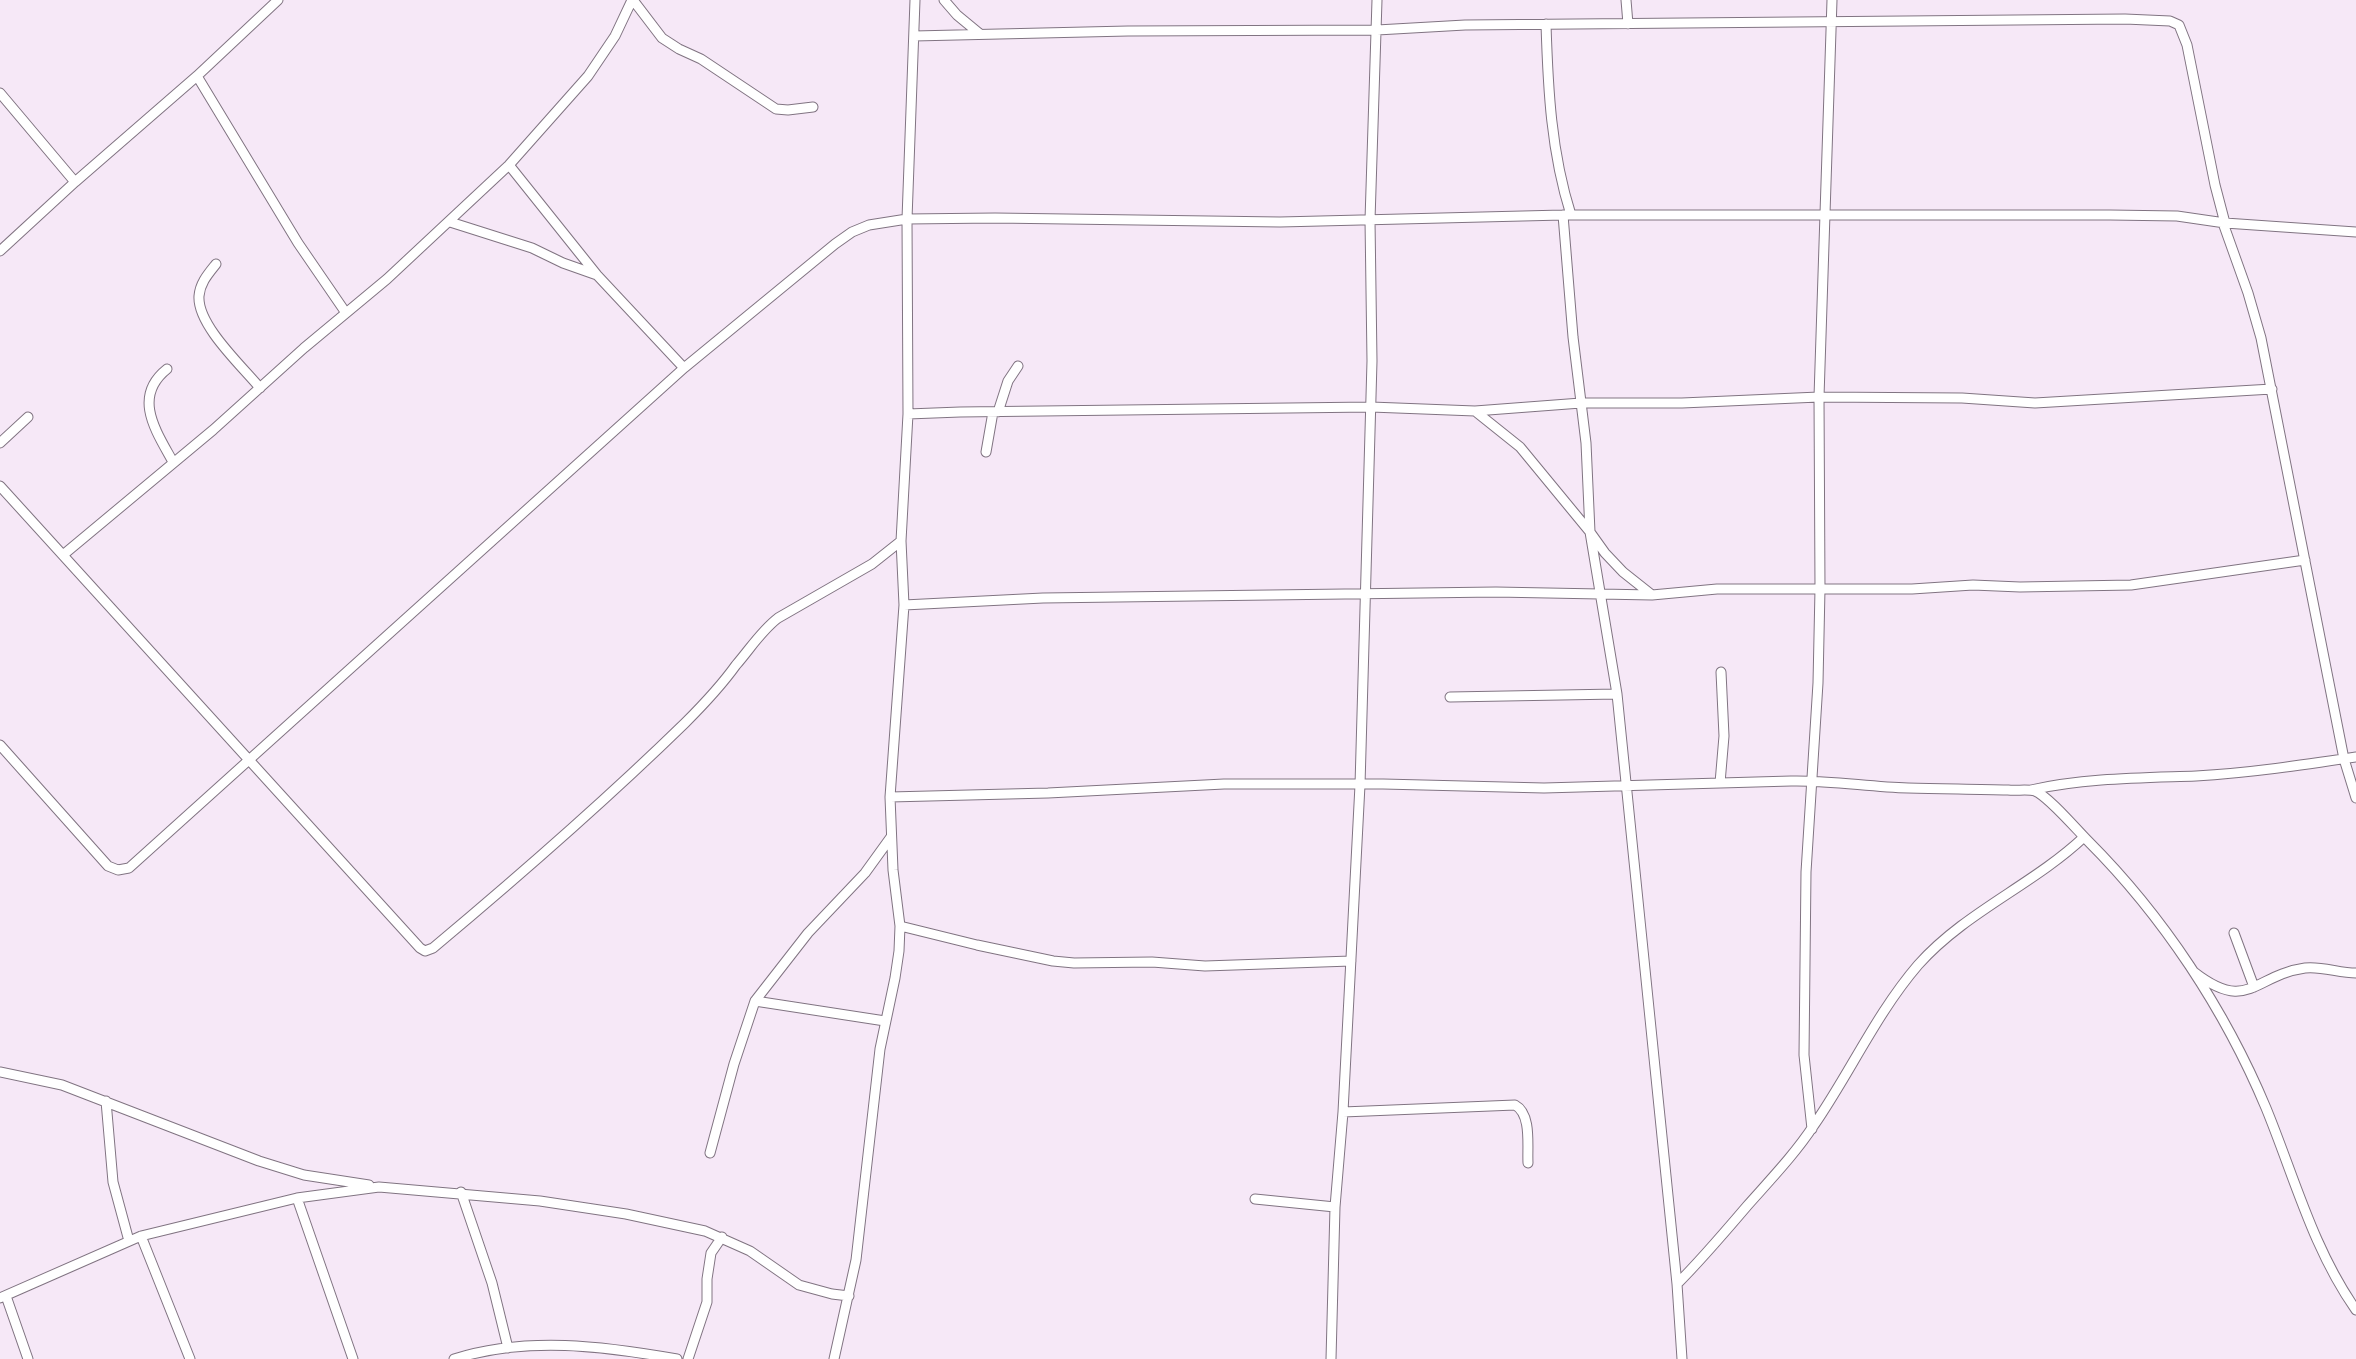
<!DOCTYPE html>
<style>
body{margin:0}
canvas{display:block;background:#f6e8f7}
</style>
<canvas width="2356" height="1359"></canvas>
<script>
const g = document.querySelector('canvas').getContext('2d');
g.lineJoin = 'round';
function trace(path, color, width, dash) {
  g.strokeStyle = color;
  g.lineWidth = width;
  g.lineCap = dash ? 'butt' : 'round';
  g.setLineDash(dash || []);
  g.stroke(path);
}
const street = new Path2D(`
 M633 0 662 38 679 49 701 59 776 109 788 110 813 107
 M944 0 957 15 980 34
 M1626 0 1628 24
 M1546 24C1548 89 1551 152 1571 215
 M914 36 1128 31 1377 30 1465 25 2125 19 2170 21 2179 25 2187 45 2215 185 2225 223
 M197 76 298 243 346 313
 M0 93 75 182
 M509 165 597 275 684 368
 M1563 215 1573 337 1586 443 1590 532 1617 694 1677 1284 1682 1359
 M450 222 532 248 563 263 597 275
 M2223 223 2248 293 2261 338 2344 759 2356 798
 M0 251 75 182 197 76 278 0
 M216 264C208 274 200 283 199 296 197 325 242 366 260 388
 M167 369C132 397 156 431 173 462
 M1475 411 1520 447 1590 532 1605 553 1623 572 1652 595
 M998 412 1008 381 1018 366
 M908 414 960 412 1371 407 1475 411 1581 403H1682L1819 397 1962 398 2035 403 2272 389
 M0 443 28 417
 M986 452 993 412
 M0 486 420 948 425 951 433 948C519 876 604 802 685 723 703 705 721 686 736 665 750 649 761 631 778 618L872 564 901 541
 M63 555 213 430 304 348 387 279 509 165 588 76 615 36 632 0
 M904 605 1043 598 1496 592 1652 595 1717 589H1912L1973 585 2020 587 2131 585 2305 560
 M1450 697 1617 694
 M0 745 108 866 118 870 129 868 684 368 835 244 852 232 869 225 907 219 995 218 1280 222 1563 215H2110L2177 216 2225 223 2356 232
 M1720 783 1724 736 1721 672
 M2031 790C2085 778 2140 778 2196 776 2249 773 2303 765 2356 757
 M890 797 1048 793 1224 784H1383L1544 788 1791 781C1830 780 1869 787 1908 788 1942 789 1975 789 2008 790 2016 791 2028 789 2035 791 2048 796 2077 830 2088 841 2163 916 2225 1010 2266 1108 2294 1176 2313 1249 2356 1310
 M900 926 977 945 1053 961 1074 963 1152 962 1205 966 1351 961
 M2234 933 2254 987
 M2194 972C2248 1014 2254 975 2305 968 2322 966 2339 973 2356 973
 M755 1001 885 1021
 M0 1072 62 1085 259 1161 304 1175 369 1185
 M106 1101 113 1182 129 1241
 M1343 1112 1515 1105C1532 1114 1527 1147 1528 1163
 M1812 1129 1804 1055 1806 872 1818 683 1820 589 1819 397 1832 0
 M710 1153 734 1064 755 1001 808 933 865 873 891 837
 M461 1192 492 1283 508 1348
 M297 1198 353 1359
 M1255 1199 1335 1207
 M141 1236 190 1359
 M1677 1284C1702 1259 1724 1233 1747 1206 1770 1180 1795 1154 1814 1125 1850 1073 1876 1014 1918 965 1965 912 2033 885 2084 837
 M6 1296 28 1359
 M0 1298 141 1236 297 1198 379 1187 540 1201 626 1214 705 1231 750 1251 799 1285 832 1294 849 1296
 M454 1359C527 1336 603 1346 677 1359
 M688 1359 707 1302V1279L711 1253 722 1237
 M834 1359 856 1260 880 1049 895 978 899 951 900 926 893 870 890 797 904 605 901 541 908 414 907 219 915 0
 M1331 1359 1335 1207 1343 1112 1360 785 1372 361 1370 220 1377 0`);
trace(street, '#817482', 11);
trace(street, '#fff', 9);
</script>
